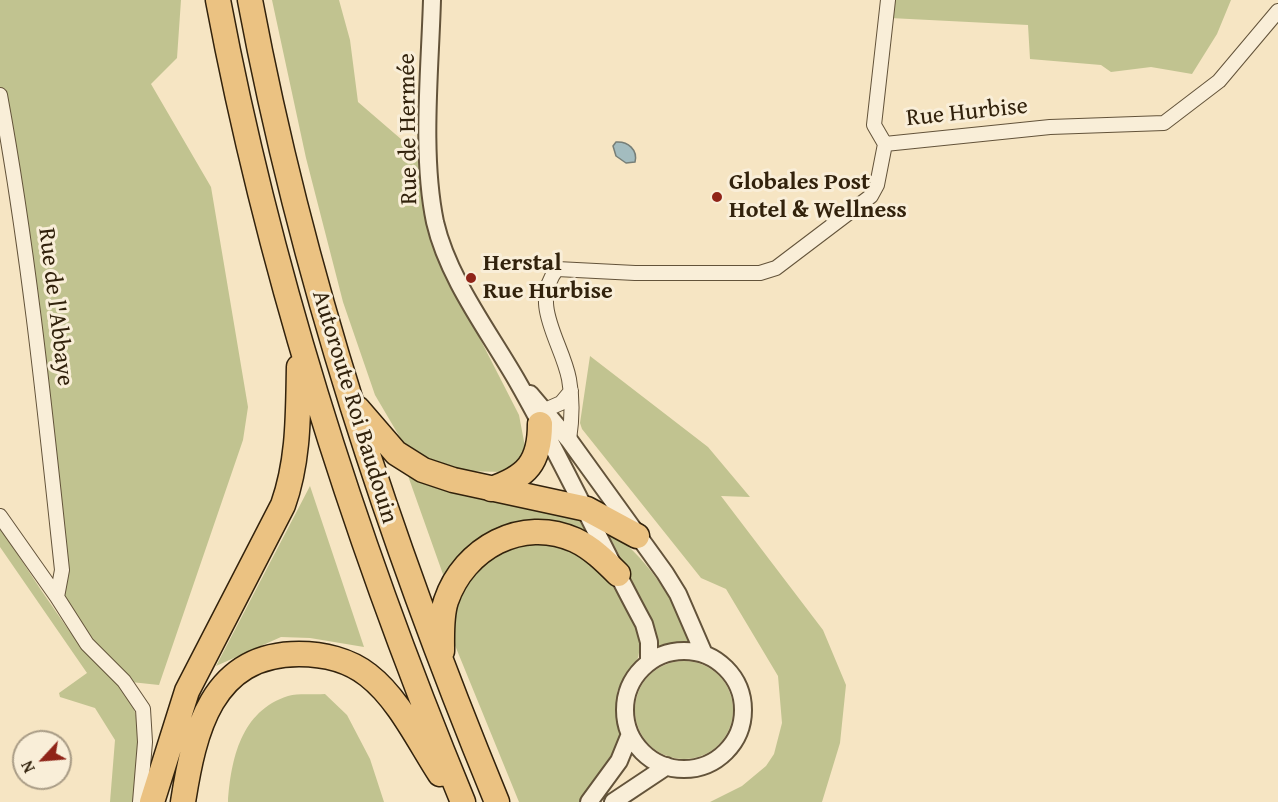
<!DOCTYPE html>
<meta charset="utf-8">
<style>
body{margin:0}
#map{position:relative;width:1278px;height:802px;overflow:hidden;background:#f6e5c3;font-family:"Gentium Book Plus",serif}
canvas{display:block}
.north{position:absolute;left:12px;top:730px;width:60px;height:60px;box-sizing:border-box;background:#f9eed8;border:2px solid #a99c86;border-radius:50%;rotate:244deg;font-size:16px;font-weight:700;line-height:24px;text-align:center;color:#32220c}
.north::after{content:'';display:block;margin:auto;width:21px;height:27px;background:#8f2418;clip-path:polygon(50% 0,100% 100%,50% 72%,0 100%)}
</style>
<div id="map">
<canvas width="1278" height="802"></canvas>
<div class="north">N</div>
</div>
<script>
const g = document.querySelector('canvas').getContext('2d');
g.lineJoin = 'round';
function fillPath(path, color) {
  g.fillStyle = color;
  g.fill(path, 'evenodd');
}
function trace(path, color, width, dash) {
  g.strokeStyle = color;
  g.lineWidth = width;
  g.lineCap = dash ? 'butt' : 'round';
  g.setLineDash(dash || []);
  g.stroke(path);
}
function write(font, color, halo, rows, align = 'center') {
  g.font = font + ' "Gentium Book Plus",serif';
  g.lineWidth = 6;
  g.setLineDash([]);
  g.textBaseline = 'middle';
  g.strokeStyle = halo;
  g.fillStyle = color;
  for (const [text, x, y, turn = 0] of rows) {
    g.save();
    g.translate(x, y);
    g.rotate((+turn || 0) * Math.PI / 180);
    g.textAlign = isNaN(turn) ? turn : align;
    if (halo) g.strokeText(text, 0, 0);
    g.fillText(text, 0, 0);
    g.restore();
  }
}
const green = new Path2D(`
 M0 0H181L177 58 151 84 211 187 248 407 243 440 159 685 131 682 91 642 60 587 0 95Z
 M272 0H339L350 40 358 102 416 152 433 238 477 333 519 415 526 452 507 472 454 471 405 446 375 395 343 302 306 158Z
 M890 0H1231L1217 34 1192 74 1151 67 1111 72 1101 65 1030 59 1028 25 890 18Z
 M590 356 708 447 750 497 721 496 823 630 846 685 840 743 822 802H710L742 786 766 766 774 754 782 723 778 676 726 589 701 578 582 429 580 423Z
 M407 473 581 514 597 542 516 523 445 580Z
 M310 486 364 647 310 638 281 637 216 666Z
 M0 528C27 568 53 610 83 649 92 661 106 670 116 680 148 714 142 761 133 802H110L115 740 95 708 60 697 59 693 87 673 0 547Z
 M605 528C645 554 674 599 692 643L672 644 657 648C647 606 625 566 605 528Z
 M524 540 568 544 611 578 636 621 641 641 638 658 617 691 622 734 618 751 579 802H519L452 638 459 583 475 564Z
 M635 710a49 49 0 1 1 98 0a49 49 0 1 1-98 0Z
 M325 694 347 715 370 759 384 802H228C231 759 241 711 288 696 299 693 313 695 325 694Z`);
const water = new Path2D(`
 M616 142C628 141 638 150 635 162L626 163 616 156 613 146Z`);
const minor = new Path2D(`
 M0 95C29 253 45 411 62 570L57 597 87 644 124 681 143 709 145 742 140 802
 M885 144 1050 127 1164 123 1219 81 1278 11
 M885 144 874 125 888 0
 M545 410 561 403 571 391
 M569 440C572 420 573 400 569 379 562 342 529 304 557 269L635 273H760L776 268 871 196 877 185 885 144
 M0 516 57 597`);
const tertiary = new Path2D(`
 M432 0C430 70 421 154 435 222 448 278 487 329 516 379 562 459 600 543 644 624L649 642V662
 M530 394 569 440 665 573 678 594 704 654
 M625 710a59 59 0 1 1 118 0a59 59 0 1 1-118 0Z
 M589 802 619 761 630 734
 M613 802 667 766`);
const motorway = new Path2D(`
 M218 0C270 276 356 543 463 802
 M250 0C302 277 390 542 497 802
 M358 409 396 453 423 470 453 480 587 509 637 536
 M491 489C527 477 540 462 540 424
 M442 651C442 635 441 616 446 601 464 548 522 516 575 540 592 548 605 561 618 574
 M152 802 187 691 283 505C299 460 298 414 299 367
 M183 802C194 732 211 654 299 654 323 654 349 660 368 675 399 699 419 742 440 774`);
const markers = [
 [717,197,6,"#8f2418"],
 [471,278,6,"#8f2418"]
];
const streetNames = [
 ["Rue Hurbise",967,113,-6],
 ["Rue de Hermée",409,129,-91],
 ["Rue de l'Abbaye",55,307,83],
 ["Autoroute Roi Baudouin",354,407,73]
];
const poiNames = [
 ["Globales Post",729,183],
 ["Hotel & Wellness",729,211],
 ["Herstal",483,264],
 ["Rue Hurbise",483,292]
];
fillPath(green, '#c1c390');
fillPath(water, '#a3bcbf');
trace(water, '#767e77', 1.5);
trace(minor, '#63533a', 16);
trace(tertiary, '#63533a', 20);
trace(motorway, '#32220c', 27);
trace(minor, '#f9eed8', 14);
trace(tertiary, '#f9eed8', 16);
trace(motorway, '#ebc282', 24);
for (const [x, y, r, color] of markers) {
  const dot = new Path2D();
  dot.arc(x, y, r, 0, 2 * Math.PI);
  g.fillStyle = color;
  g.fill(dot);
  trace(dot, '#f9eed8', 2);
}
write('24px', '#32220c', '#f9eed8', streetNames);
write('bold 24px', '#32220c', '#f9eed8', poiNames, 'left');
</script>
